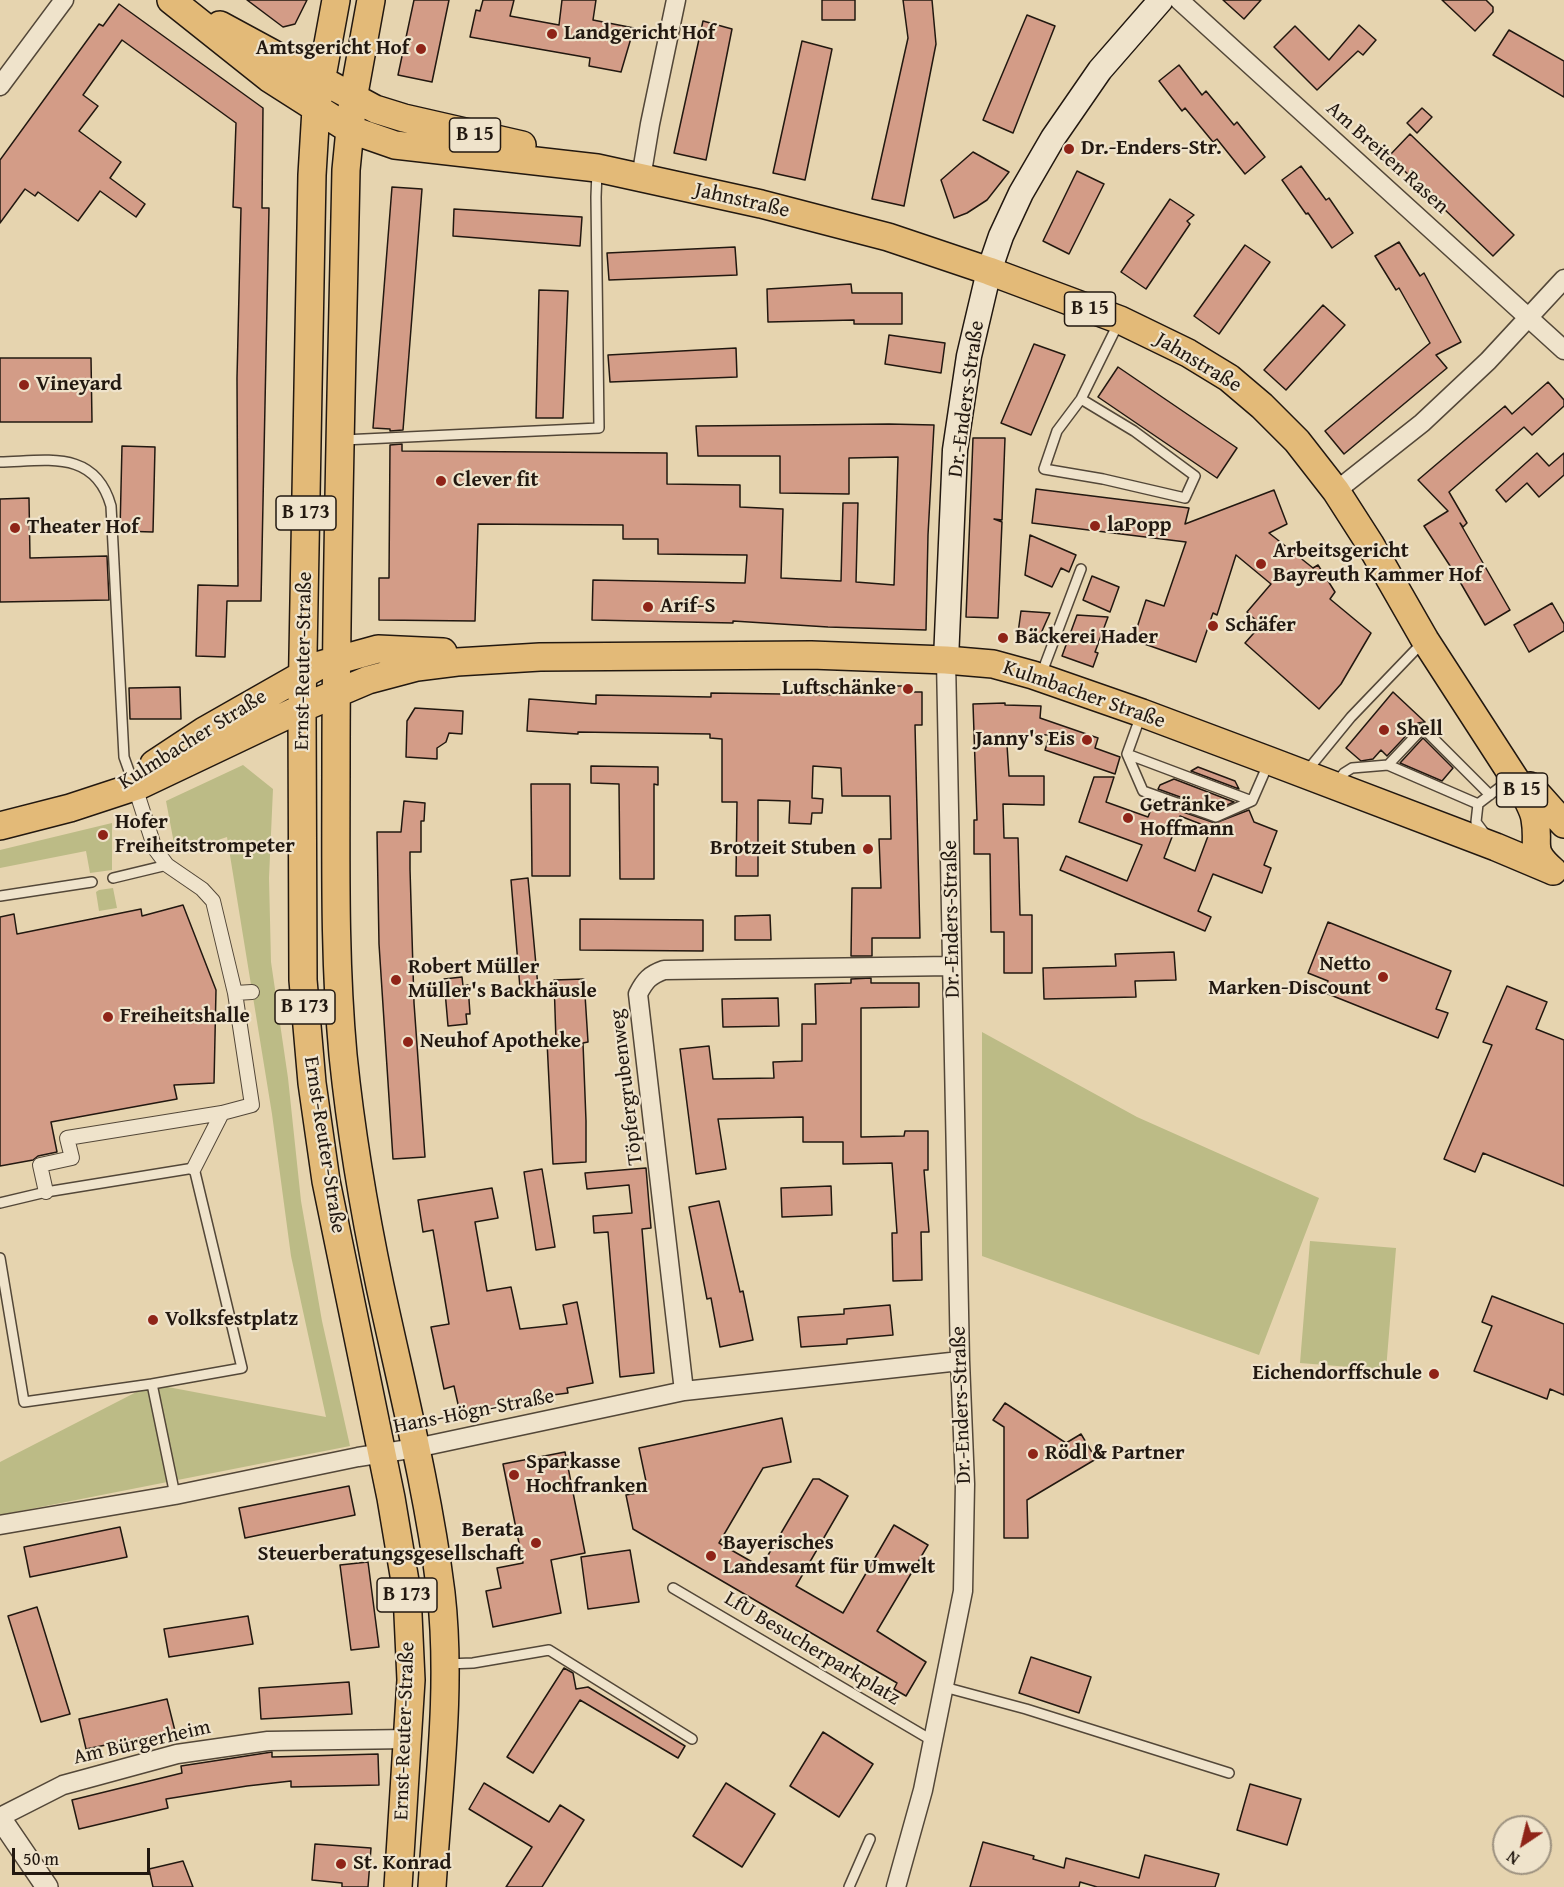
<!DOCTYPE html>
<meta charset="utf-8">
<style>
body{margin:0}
#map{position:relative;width:1564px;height:1887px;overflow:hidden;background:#e6d4af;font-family:"Gentium Book Plus",serif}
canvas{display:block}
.north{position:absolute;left:1492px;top:1815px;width:60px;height:60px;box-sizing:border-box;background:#efe3cb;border:2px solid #9d9280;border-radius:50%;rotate:215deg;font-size:16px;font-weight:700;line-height:24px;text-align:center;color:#221810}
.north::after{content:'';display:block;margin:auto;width:21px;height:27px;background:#8f2418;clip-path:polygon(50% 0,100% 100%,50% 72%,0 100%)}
.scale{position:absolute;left:12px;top:1848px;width:138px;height:27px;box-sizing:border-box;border:3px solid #221810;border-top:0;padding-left:8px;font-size:18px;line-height:21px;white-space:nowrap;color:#221810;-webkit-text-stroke:4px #efe3cb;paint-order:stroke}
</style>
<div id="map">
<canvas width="1564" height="1887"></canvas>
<div class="north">N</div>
<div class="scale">50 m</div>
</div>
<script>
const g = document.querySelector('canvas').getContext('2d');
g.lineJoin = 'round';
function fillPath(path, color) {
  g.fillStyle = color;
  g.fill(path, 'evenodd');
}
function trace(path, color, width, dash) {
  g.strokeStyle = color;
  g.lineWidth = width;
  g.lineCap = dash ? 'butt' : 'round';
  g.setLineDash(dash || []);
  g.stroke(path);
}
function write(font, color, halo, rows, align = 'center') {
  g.font = font + ' "Gentium Book Plus",serif';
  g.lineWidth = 4.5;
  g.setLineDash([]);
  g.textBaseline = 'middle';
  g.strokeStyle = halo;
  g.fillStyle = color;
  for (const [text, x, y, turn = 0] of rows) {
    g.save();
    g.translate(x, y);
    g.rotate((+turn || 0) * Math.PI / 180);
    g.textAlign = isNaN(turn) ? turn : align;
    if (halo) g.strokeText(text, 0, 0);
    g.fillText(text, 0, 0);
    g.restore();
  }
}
const green = new Path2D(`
 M243 765 273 789 269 878 271 962 288 1078 301 1201 322 1321 350 1446 0 1515V1462L152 1384 326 1417 291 1256 272 1114 227 837 176 854 166 801Z
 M112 823V870L90 873 86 851 0 868V850Z
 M113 888 117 908 99 911 96 892 99 890Z
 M982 1032 1137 1117 1319 1198 1259 1355 982 1256Z
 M1310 1241 1396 1248 1386 1370 1300 1363Z`);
const building = new Path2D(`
 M247 0H307L295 24 283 27Z
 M414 0H449L432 82 398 75Z
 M483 0H514L510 16 559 25 562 0H596L593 20 634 28 621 72 589 66 590 58 470 37 476 10 480 11Z
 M822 0H855V20H822Z
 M903 0H932L936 44 904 206 872 199 908 38Z
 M1223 0H1261L1244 19Z
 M1442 0H1486L1493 7V12L1475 31Z
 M119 4 263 108 262 208H269L261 601H227L225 657 196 656 198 585 238 586 237 378 241 208 233 207 236 123 122 40 83 95 98 106 79 131 121 162 110 178 145 204 136 217 100 191 78 221 38 192 35 196 25 189 0 223V160L99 24 103 26Z
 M1027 15 1055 26 1013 133 983 120Z
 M703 21 732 29 706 160 674 153Z
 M1359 25 1376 40 1363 55 1358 51 1317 90 1274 47 1295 26 1329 60Z
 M1509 30 1564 61V97L1493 55Z
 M802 41 832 49 805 180 773 173Z
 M1179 65 1202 95 1206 91 1234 125 1237 122 1265 157 1245 174 1217 139 1213 142 1185 108 1182 111 1159 81Z
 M1422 108 1432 117 1417 133 1407 123Z
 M1410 134 1514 235 1493 256 1389 156Z
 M973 152 1009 172 987 200 967 213 954 218 941 180Z
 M1301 166 1326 200 1329 198 1353 233 1332 248 1308 213 1306 214 1282 180Z
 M1077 171 1104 184 1069 254 1043 241Z
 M392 187 422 189 403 430 390 431V429L373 428Z
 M1170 199 1194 215 1187 221 1190 224 1146 289 1121 272Z
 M454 209 582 217 580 246 453 236Z
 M1399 242 1420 276 1424 273 1461 342 1436 355 1447 368 1344 454 1325 431 1430 343 1399 288 1396 290 1375 256Z
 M1245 245 1270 262 1219 334 1194 316Z
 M735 247 737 275 609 280 607 253Z
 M851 284 852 293H902V324H854V320L768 322 767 289Z
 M539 290 568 291 563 418H536Z
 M1323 305 1345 325 1286 390 1264 370Z
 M889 335 945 343 941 373 885 364Z
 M1034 344 1065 355 1031 435 1001 423Z
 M736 348 737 377 610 382 608 355Z
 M0 358H91L92 422H0Z
 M1118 367 1237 448 1217 478 1098 397Z
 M1548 382 1564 400V406L1532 435 1524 427 1449 492 1467 523 1463 527 1460 523 1510 610 1485 625 1456 575 1424 526 1448 511 1418 480 1505 406 1512 414Z
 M889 424 934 425 928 535 926 630 828 627 733 621V623L592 620 593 580 745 583 747 555 658 554V539H623V525L478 524 475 621 379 620V578H389L390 445 402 444V451L667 453V484L740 485V507L783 509 781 578 841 581 843 503H858L856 582 894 585 898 457 849 458V494L780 493V456H698L696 426Z
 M973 438H1005L1002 520 994 519 1002 522 998 618 966 617Z
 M122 446 155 447 153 532 120 531Z
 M1537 453 1549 466 1564 453V475L1539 497 1527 483 1506 502 1496 490Z
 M1036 489 1189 508 1185 524 1274 490 1287 524 1269 533 1313 568 1318 565 1335 592 1330 599 1371 633 1341 684 1319 709 1245 643 1261 625 1247 612 1271 584 1236 555 1217 615 1213 613 1196 662 1133 640 1146 600 1164 606 1186 542 1032 523Z
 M29 498 30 558 107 556 109 600 0 602V499Z
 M1030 535 1076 555 1069 572 1061 568 1052 587 1025 575Z
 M1092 576 1119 587 1110 612 1083 600Z
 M1552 603 1564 624V631L1529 652 1514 625Z
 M1021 611 1050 613 1038 640 1018 633Z
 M1077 615 1108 617 1095 652 1098 653 1093 667 1062 656Z
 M887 686H913V692H922V725H915L920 938H872V956H851L852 888H881L879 839H891L890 796H842L841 768 813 766 812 798 823 799 822 813H812L811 824 789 823 790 801 758 800V876H736L737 802H722V739L710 738V734L578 732V734L527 731 529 699 596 704V695L711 697V693L852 695V689L887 690Z
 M180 687 181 719H130L129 688Z
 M1393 692 1425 722 1418 723 1387 756 1381 750 1373 759 1361 761 1346 748Z
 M1005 703V705L1041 706 1040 718 1098 738 1095 748 1120 757 1115 774 1045 750 1050 735 1011 734V745H1007L1009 776H1044V805L1003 804 1004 838H1018L1020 915H1032V973H1004V932H991L990 854H974V820H977L973 704Z
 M415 708 463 711 462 734 449 733 446 742 437 748V759L406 757 407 721Z
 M1423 738 1453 768 1442 781 1400 763Z
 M591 766 658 767V785L654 784V879H620L619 784 591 783Z
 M1198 767 1235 781 1239 789 1191 771Z
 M1094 777H1114L1106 802 1148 817 1154 802 1215 823 1249 810 1254 822 1277 831 1264 865 1271 868 1262 893 1213 874 1198 911 1211 917 1205 931 1060 870 1066 856 1127 881 1142 845 1079 822ZM1180 816 1211 828 1195 871 1164 858Z
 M1174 779 1234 802 1216 810 1158 789 1160 785Z
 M531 784H570V876H532Z
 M404 801 425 803 424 821H421V852H410V869L414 1003 425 1157 393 1159 379 944 377 832H401Z
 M528 878 538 987 520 988 511 880Z
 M183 905 216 990 214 1083 174 1085 177 1099 51 1122 57 1152 38 1156 33 1160 0 1166V917L14 914 17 934 141 909 142 916Z
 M770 915 771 940H735V916Z
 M580 919 703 920V951L580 950Z
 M1328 922 1451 971 1436 1009 1448 1013 1438 1038 1323 992 1328 981 1308 973Z
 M1174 952 1176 980 1135 981 1136 997 1044 999 1043 968 1116 966 1115 954Z
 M462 977 463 986 468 985 470 1014H466L467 1024 448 1026 444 979Z
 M871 978V983H919V1007L861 1008V1137L904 1136 905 1131H928V1170H924L929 1232H921L922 1280 893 1281 892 1233H897L892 1163 843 1164V1142H803V1117L718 1119 726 1169 696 1174 680 1049 709 1046 713 1079 774 1078 773 1062 802 1061V1024H816L815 984 851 983V979Z
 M584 979 588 1042 583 1043 586 1121V1162L553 1164 547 1041H556L554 980Z
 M1507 986 1547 1002 1536 1029 1564 1040V1186L1483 1153 1475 1172 1444 1159 1492 1045 1483 1042Z
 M778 998 779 1026 723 1027 722 999Z
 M646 1168 651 1228 642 1229 654 1373 620 1377 608 1232 594 1233 593 1216 632 1213 629 1185 587 1189 585 1173Z
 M542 1169 555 1247 536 1250 524 1172Z
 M831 1186 832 1215 782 1217 781 1188Z
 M492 1188 498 1218 475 1222 487 1291 511 1287 520 1329 567 1324 563 1305 577 1302 593 1383 567 1388 568 1393 537 1397 460 1413 454 1386 444 1389 431 1327 449 1324 433 1230 423 1232 418 1200Z
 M719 1201 740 1292 743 1291 753 1340 720 1347 711 1298 707 1299 689 1207Z
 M1492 1296 1564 1324V1395L1550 1389 1547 1399 1474 1371 1492 1326 1482 1322Z
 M890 1305 893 1335 847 1339V1344L801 1347 798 1317 844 1314V1309Z
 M1005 1403 1066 1443 1081 1434 1096 1459 1027 1500 1028 1538H1004V1427L993 1420Z
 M782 1418 791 1462 763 1468 719 1543 761 1567 813 1479H819L848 1496 796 1586 843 1613 894 1525 928 1545 877 1631 926 1662 906 1696 894 1689 897 1683 633 1529 626 1495 648 1491 639 1448Z
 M565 1452 585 1553 551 1560 561 1613 493 1627 486 1591 501 1588 497 1568 523 1563 503 1464Z
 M349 1486 355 1515 245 1538 239 1508Z
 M120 1527 127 1557 30 1577 24 1547Z
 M630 1550 639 1602 588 1609 581 1557Z
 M368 1562 379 1647 351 1650 340 1565Z
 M37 1607 70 1714 41 1722 8 1616Z
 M248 1616 253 1644 169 1657 164 1629Z
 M1031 1657 1091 1677 1079 1713 1019 1693Z
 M564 1668 573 1673 576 1689 588 1687 685 1746 678 1758 580 1700 533 1773 507 1757Z
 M349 1682 352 1714 261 1719 259 1688Z
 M167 1699 175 1731 86 1749 79 1719Z
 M823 1732 873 1764 839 1817 790 1786Z
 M272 1752V1757L378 1754 379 1785 291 1787V1781L247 1786 166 1799 168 1808 79 1829 72 1800 182 1773 181 1766Z
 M484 1783 549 1822 560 1805 584 1820 542 1887H506L532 1847 469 1809Z
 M726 1783 775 1814 742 1867 693 1836Z
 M1250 1784 1301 1799 1287 1845 1237 1830Z
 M983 1842 1034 1856 1033 1859 1064 1868 1066 1858 1139 1878 1145 1855 1219 1874 1215 1887H1097L1080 1882 1079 1887H970Z
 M315 1844 371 1848 368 1887H342V1883L312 1880Z
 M183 1861 193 1887H153L149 1869Z`);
const service = new Path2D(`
 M1081 399 1134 431 1195 476 1185 498 1103 479 1044 469 1057 431 1081 399 1119 322
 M343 440 599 428 596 197 597 171
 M0 462C47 461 95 449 111 506L124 757 134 785
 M1041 675 1081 569
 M1141 715 1127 754 1143 791 1216 817 1252 801 1269 762
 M1127 754 1252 801
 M1388 765 1423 728 1490 795
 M1306 772 1351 717 1423 642
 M1336 784 1344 773 1352 768 1388 765 1478 804
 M1485 834 1476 822 1478 804 1512 778
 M113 878 167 865
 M0 896 92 882
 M0 1203 46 1192 194 1168 242 1368 152 1384 24 1402 0 1258
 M152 1384 175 1495
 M673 1588 933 1741
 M446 1664 473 1663 549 1650 692 1739
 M944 1687 1026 1709 1229 1773
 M849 1887 870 1839`);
const pedestrian = new Path2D(`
 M235 993 252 992
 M194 1168 222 1113
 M46 1192 40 1165 72 1158 67 1138 222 1113 252 1105 235 993 213 901 202 889 167 865 155 849 135 787`);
const minor = new Path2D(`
 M1179 0 1564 350
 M0 86 64 0
 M641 178 650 124 676 0
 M1336 491 1422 423 1488 361 1564 279
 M684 1391 638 994C645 980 650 975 664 970L952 966
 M0 1525 175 1495 358 1457 416 1448 684 1391 960 1361
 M0 1817 63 1785 177 1754 268 1741 409 1739
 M896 1887 923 1790 963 1591 965 1484 960 1361 946 660`);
const tertiary = new Path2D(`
 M0 1818 47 1887`);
const secondary = new Path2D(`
 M946 660 955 450 969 356 989 271 1001 236 1021 193 1053 138 1100 70 1161 0`);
const primary = new Path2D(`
 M171 0 269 78 349 129 395 145 597 168 761 204 888 237 989 271 1120 320 1188 353 1229 378 1262 406 1297 441 1336 491 1370 544 1425 640 1526 796C1529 803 1534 811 1535 819 1540 847 1528 849 1553 871
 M336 0 316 109 312 175 302 708 303 980 312 1083 326 1181 391 1498 407 1593 411 1680 398 1887
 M371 0 353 99 346 170C342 367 336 564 336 760 336 859 334 957 343 1055 351 1133 364 1210 380 1286 402 1388 428 1489 441 1593 452 1689 438 1790 432 1887
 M220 25 375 109 404 118 522 145
 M154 764 204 731 320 665 378 649 443 652
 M1530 786 1564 824
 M0 826 70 808 140 785 302 708 368 680 417 667 457 662 540 657 811 655 946 660 993 664 1033 675 1142 713 1270 761 1496 847 1553 871`);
const markers = [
 [552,34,6,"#8f2418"],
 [421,49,6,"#8f2418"],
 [1069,149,6,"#8f2418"],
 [24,385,6,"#8f2418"],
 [441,481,6,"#8f2418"],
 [1095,526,6,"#8f2418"],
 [15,528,6,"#8f2418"],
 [1261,564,6,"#8f2418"],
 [648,607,6,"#8f2418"],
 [1213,626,6,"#8f2418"],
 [1003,638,6,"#8f2418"],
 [908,689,6,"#8f2418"],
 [1384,730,6,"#8f2418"],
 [1087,740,6,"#8f2418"],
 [1128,818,6,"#8f2418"],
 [103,835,6,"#8f2418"],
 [868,849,6,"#8f2418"],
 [1383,977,6,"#8f2418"],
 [396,980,6,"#8f2418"],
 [108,1017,6,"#8f2418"],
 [408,1042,6,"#8f2418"],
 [153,1320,6,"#8f2418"],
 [1434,1374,6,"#8f2418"],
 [1033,1454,6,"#8f2418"],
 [514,1475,6,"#8f2418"],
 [536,1543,6,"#8f2418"],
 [711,1556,6,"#8f2418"],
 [341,1864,6,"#8f2418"]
];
const shields = [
 [475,135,51],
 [1090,309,51],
 [306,513,60],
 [1522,790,51],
 [305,1007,60],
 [407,1595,60]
];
const shieldNames = [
 ["B 15",475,135],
 ["B 15",1090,309],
 ["B 173",306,513],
 ["B 15",1522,790],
 ["B 173",305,1007],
 ["B 173",407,1595]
];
const poiNames = [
 ["Landgericht Hof",564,34],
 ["Amtsgericht Hof",409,49,"right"],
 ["Dr.-Enders-Str.",1081,149],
 ["Vineyard",36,385],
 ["Clever fit",453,481],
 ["laPopp",1107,526],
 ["Theater Hof",27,528],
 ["Arbeitsgericht",1273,552],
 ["Bayreuth Kammer Hof",1273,576],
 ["Arif-S",660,607],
 ["Schäfer",1225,626],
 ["Bäckerei Hader",1015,638],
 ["Luftschänke",896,689,"right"],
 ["Shell",1396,730],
 ["Janny's Eis",1075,740,"right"],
 ["Getränke",1140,806],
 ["Hoffmann",1140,830],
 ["Hofer",115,823],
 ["Freiheitstrompeter",115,847],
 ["Brotzeit Stuben",856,849,"right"],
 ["Netto",1371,965,"right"],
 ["Marken-Discount",1371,989,"right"],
 ["Robert Müller",408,968],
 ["Müller's Backhäusle",408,992],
 ["Freiheitshalle",120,1017],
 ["Neuhof Apotheke",420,1042],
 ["Volksfestplatz",165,1320],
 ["Eichendorffschule",1422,1374,"right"],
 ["Rödl & Partner",1045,1454],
 ["Sparkasse",526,1463],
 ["Hochfranken",526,1487],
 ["Berata",524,1531,"right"],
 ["Steuerberatungsgesellschaft",524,1555,"right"],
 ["Bayerisches",723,1544],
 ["Landesamt für Umwelt",723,1568],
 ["St. Konrad",353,1864]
];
const streetNames = [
 ["Am Breiten Rasen",1387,158,42],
 ["Jahnstraße",742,201,13],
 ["Jahnstraße",1198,363,31],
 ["Dr.-Enders-Straße",967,399,-82],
 ["Ernst-Reuter-Straße",304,661,-89],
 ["Kulmbacher Straße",1084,695,19],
 ["Kulmbacher Straße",193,740,-32],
 ["Dr.-Enders-Straße",952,919,-91],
 ["Töpfergrubenweg",627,1087,-97],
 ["Ernst-Reuter-Straße",324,1145,81],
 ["Dr.-Enders-Straße",962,1405,-92],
 ["Hans-Högn-Straße",474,1412,-11],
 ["LfU Besucherparkplatz",812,1649,31],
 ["Ernst-Reuter-Straße",405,1731,-88],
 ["Am Bürgerheim",142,1743,-13]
];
fillPath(green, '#bcbb86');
fillPath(building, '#d39c87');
trace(building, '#221810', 1.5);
trace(service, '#534738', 12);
trace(pedestrian, '#534738', 16);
trace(minor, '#534738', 21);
trace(tertiary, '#534738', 24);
trace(secondary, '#221810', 27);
trace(primary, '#221810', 30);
trace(service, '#efe3cb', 9);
trace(pedestrian, '#efe3cb', 14);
trace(minor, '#efe3cb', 18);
trace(tertiary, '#efe3cb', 21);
trace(secondary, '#efe3cb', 24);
trace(primary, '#e3ba78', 27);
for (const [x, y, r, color] of markers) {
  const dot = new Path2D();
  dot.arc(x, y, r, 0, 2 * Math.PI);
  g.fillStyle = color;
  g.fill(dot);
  trace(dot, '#efe3cb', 2);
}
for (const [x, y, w] of shields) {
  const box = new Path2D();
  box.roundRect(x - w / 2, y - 17, w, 34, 4.5);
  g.fillStyle = '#efe3cb';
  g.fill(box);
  trace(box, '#221810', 1.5);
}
write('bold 20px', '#221810', null, shieldNames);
write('bold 21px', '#221810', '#efe3cb', poiNames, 'left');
write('21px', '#221810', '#efe3cb', streetNames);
</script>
